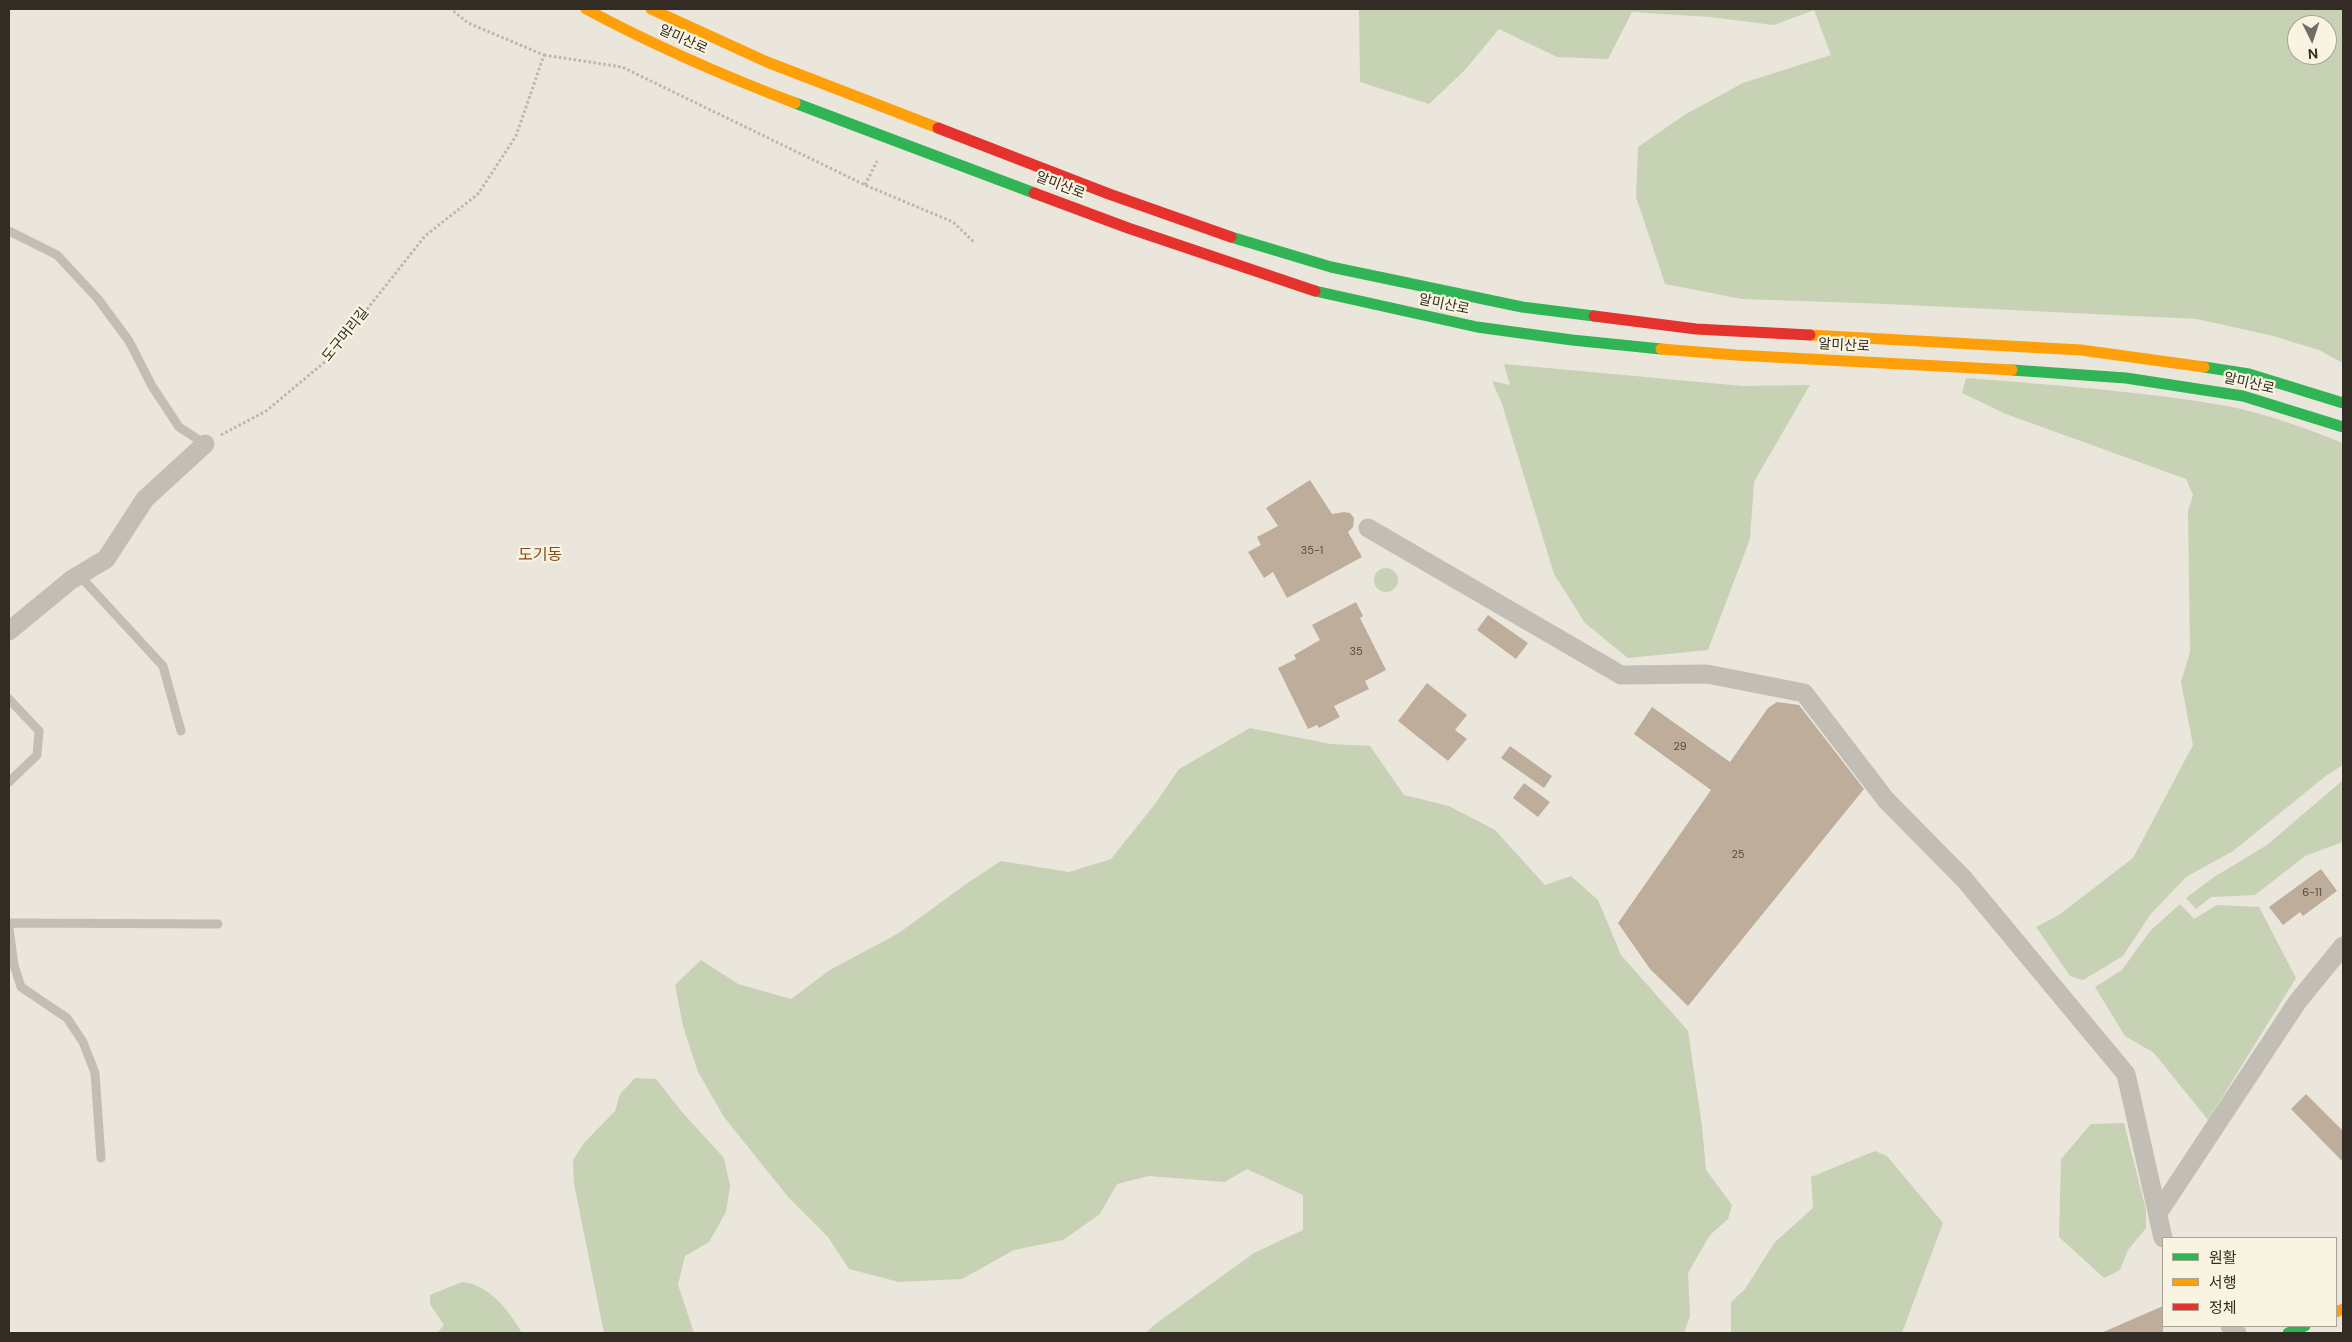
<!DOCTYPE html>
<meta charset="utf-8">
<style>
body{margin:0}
#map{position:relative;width:2352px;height:1342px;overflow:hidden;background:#ebe6db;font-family:"DM Sans","Noto Sans KR",sans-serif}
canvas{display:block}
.frame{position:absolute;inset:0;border:10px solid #332c24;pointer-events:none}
.legend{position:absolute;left:2162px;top:1237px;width:175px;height:90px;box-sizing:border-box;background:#f9f3e1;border:1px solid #aaa395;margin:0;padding:6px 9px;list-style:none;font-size:15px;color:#332c24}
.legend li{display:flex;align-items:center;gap:10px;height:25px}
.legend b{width:25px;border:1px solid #aaa395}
.north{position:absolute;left:2287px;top:15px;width:50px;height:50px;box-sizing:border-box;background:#f9f3e1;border:1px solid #aaa395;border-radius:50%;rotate:176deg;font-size:14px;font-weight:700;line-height:20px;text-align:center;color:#332c24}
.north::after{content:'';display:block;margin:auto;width:18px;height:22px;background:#736d64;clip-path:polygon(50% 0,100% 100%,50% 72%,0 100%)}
</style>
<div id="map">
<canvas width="2352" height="1342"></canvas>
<div class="frame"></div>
<ul class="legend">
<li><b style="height:6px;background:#30b455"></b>원활</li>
<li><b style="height:6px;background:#ff9f0a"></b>서행</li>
<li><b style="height:6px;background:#e5322d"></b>정체</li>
</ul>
<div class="north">N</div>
</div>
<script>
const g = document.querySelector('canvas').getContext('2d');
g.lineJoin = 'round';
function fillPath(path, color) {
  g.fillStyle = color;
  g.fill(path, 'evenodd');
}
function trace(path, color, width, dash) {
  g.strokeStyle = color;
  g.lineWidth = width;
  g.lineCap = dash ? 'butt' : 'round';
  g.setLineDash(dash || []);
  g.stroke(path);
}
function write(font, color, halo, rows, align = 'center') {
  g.font = font + ' "DM Sans","Noto Sans KR",sans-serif';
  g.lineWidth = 4.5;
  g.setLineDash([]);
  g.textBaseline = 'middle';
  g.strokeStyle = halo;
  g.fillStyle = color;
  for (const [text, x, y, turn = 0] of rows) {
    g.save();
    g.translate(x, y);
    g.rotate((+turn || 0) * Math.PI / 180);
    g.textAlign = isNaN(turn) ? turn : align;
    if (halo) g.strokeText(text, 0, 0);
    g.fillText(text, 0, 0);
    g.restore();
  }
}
const green = new Path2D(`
 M1359 9H2343V363L2319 350 2273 336 2197 319 1887 304 1742 299 1665 284 1636 197 1638 147 1686 114 1743 83 1831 55 1814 10 1774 25 1710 17 1632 12 1608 59 1557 57 1499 29 1465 70 1429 104 1360 82ZM2297 25H2327V55H2297Z
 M1504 364 1743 386 1810 385 1754 482 1750 539 1708 650 1628 658 1585 623 1554 574 1502 404 1492 381 1510 385Z
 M1966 378C2053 385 2141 391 2227 406 2264 413 2308 429 2343 443V765L2327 775 2233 851 2186 877 2150 915 2123 956 2083 980 2070 976 2036 927 2059 915 2133 858 2193 745 2181 682 2190 652 2188 511 2193 495 2186 479 2006 414 1962 393Z
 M1374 580a12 12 0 1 1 24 0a12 12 0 1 1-24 0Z
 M1250 728 1331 744 1370 746 1404 795 1449 806 1495 830 1545 885 1571 876 1598 900 1621 955 1688 1031 1702 1126 1706 1170 1732 1205 1728 1219 1710 1235 1688 1273 1690 1316 1684 1333H1146L1154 1325 1254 1253 1303 1230V1195L1247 1169 1225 1182 1149 1176 1117 1184 1100 1214 1063 1240 1014 1250 962 1279 899 1282 849 1269 828 1237 789 1198 724 1117 698 1072 683 1026 675 985 701 960 738 984 791 999 830 970 899 933 966 884 1001 861 1069 872 1111 859 1155 804 1179 769Z
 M2343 780V842L2305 856 2255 895 2211 897 2196 909 2186 898 2214 877 2267 845Z
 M2180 904 2194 919 2217 905 2259 907 2296 978 2208 1120 2154 1053 2125 1036 2095 987 2122 970 2150 931Z
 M635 1078 656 1079 682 1112 724 1158 730 1186 726 1212 709 1242 685 1256 678 1285 694 1333H604L574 1184 573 1160 584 1143 615 1111 620 1094Z
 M2124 1123 2146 1210V1228L2128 1250 2120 1270 2104 1278 2059 1237 2061 1159 2091 1124Z
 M1875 1151 1887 1156 1943 1223 1902 1333H1731V1302L1745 1289 1775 1242 1813 1208 1811 1177Z
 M462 1282C489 1284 509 1311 522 1333H437L444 1325 430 1304V1295Z`);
const building = new Path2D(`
 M1310 480 1332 514 1344 512 1350 513 1354 518 1353 527 1348 532 1362 557 1287 598 1273 572 1264 578 1248 552 1261 545 1257 537 1278 526 1266 508Z
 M1356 602 1363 616 1360 618 1386 670 1365 681 1369 689 1334 706 1340 717 1319 728 1317 725 1308 729 1278 668 1296 659 1294 655 1320 640 1312 625Z
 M1488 615 1528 643 1516 659 1477 630Z
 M1427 683 1467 715 1455 730 1467 739 1448 761 1398 721Z
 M1777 702 1799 705 1864 789 1688 1006 1650 969 1618 923 1711 790 1634 734 1652 707 1730 762 1768 708Z
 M1510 746 1552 776 1544 788 1501 758Z
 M1524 783 1550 802 1538 817 1513 798Z
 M2321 869 2337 891 2303 916 2300 912 2283 925 2269 907Z
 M2306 1094 2343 1131V1162L2291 1109Z
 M2163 1306V1333H2101Z`);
const path = new Path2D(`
 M544 55 622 67 865 185 953 222 975 243
 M865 185 877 161
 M221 435 266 411 326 361 425 236 478 194 516 136 544 55 468 23 451 9`);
const lane = new Path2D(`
 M9 231 57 255 98 299 129 341 152 386 179 427 205 444
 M79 575 163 666 181 731
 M9 699 39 731 37 755 9 782
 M9 923 218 924
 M9 928 14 965 21 987 67 1018 83 1042 95 1073 101 1158`);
const street = new Path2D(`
 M1368 528 1621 675 1707 674 1804 693 1886 800 1964 879 2126 1074 2163 1238
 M9 631 71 580 106 559 145 499 205 444
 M2158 1213 2298 1001 2343 946
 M2230 1326 2237 1333`);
const fast = new Path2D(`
 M795 103 1034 193
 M1231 237 1331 267 1522 307 1594 316
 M1315 291 1477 327 1572 340 1661 349
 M2204 367 2249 374 2343 403
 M2012 370 2126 378 2243 396 2343 427
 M2288 1333 2305 1326`);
const slow = new Path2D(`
 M586 9C653 45 724 76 795 103
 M651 9 767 62 938 128
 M1810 335 2081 350 2204 367
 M1661 349 1736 355 2012 370
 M2336 1312 2343 1309`);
const jam = new Path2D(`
 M938 128 1109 194 1231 237
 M1034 193 1128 228 1315 291
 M1594 316 1696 329 1810 335`);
const numberNames = [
 ["35-1",1312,551],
 ["35",1356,652],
 ["29",1680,747],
 ["25",1738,855],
 ["6-11",2312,893]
];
const streetNames = [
 ["알미산로",683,40,24],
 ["알미산로",1060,186,21],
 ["알미산로",1444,305,12],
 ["도구머리길",346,335,-51],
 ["알미산로",1844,346,3],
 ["알미산로",2249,384,13]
];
const quarterNames = [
 ["도기동",540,556]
];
fillPath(green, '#c7d1b4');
fillPath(building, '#bfad9c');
trace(path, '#bcb7ae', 3, [2.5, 2.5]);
trace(lane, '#c3beb5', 9);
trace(street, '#c3beb5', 19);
trace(fast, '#30b455', 11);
trace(slow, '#ff9f0a', 11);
trace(jam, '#e5322d', 11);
write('11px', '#564c42', null, numberNames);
write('14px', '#332c24', '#f9f3e1', streetNames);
write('16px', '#844a1b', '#f9f3e1', quarterNames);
</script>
